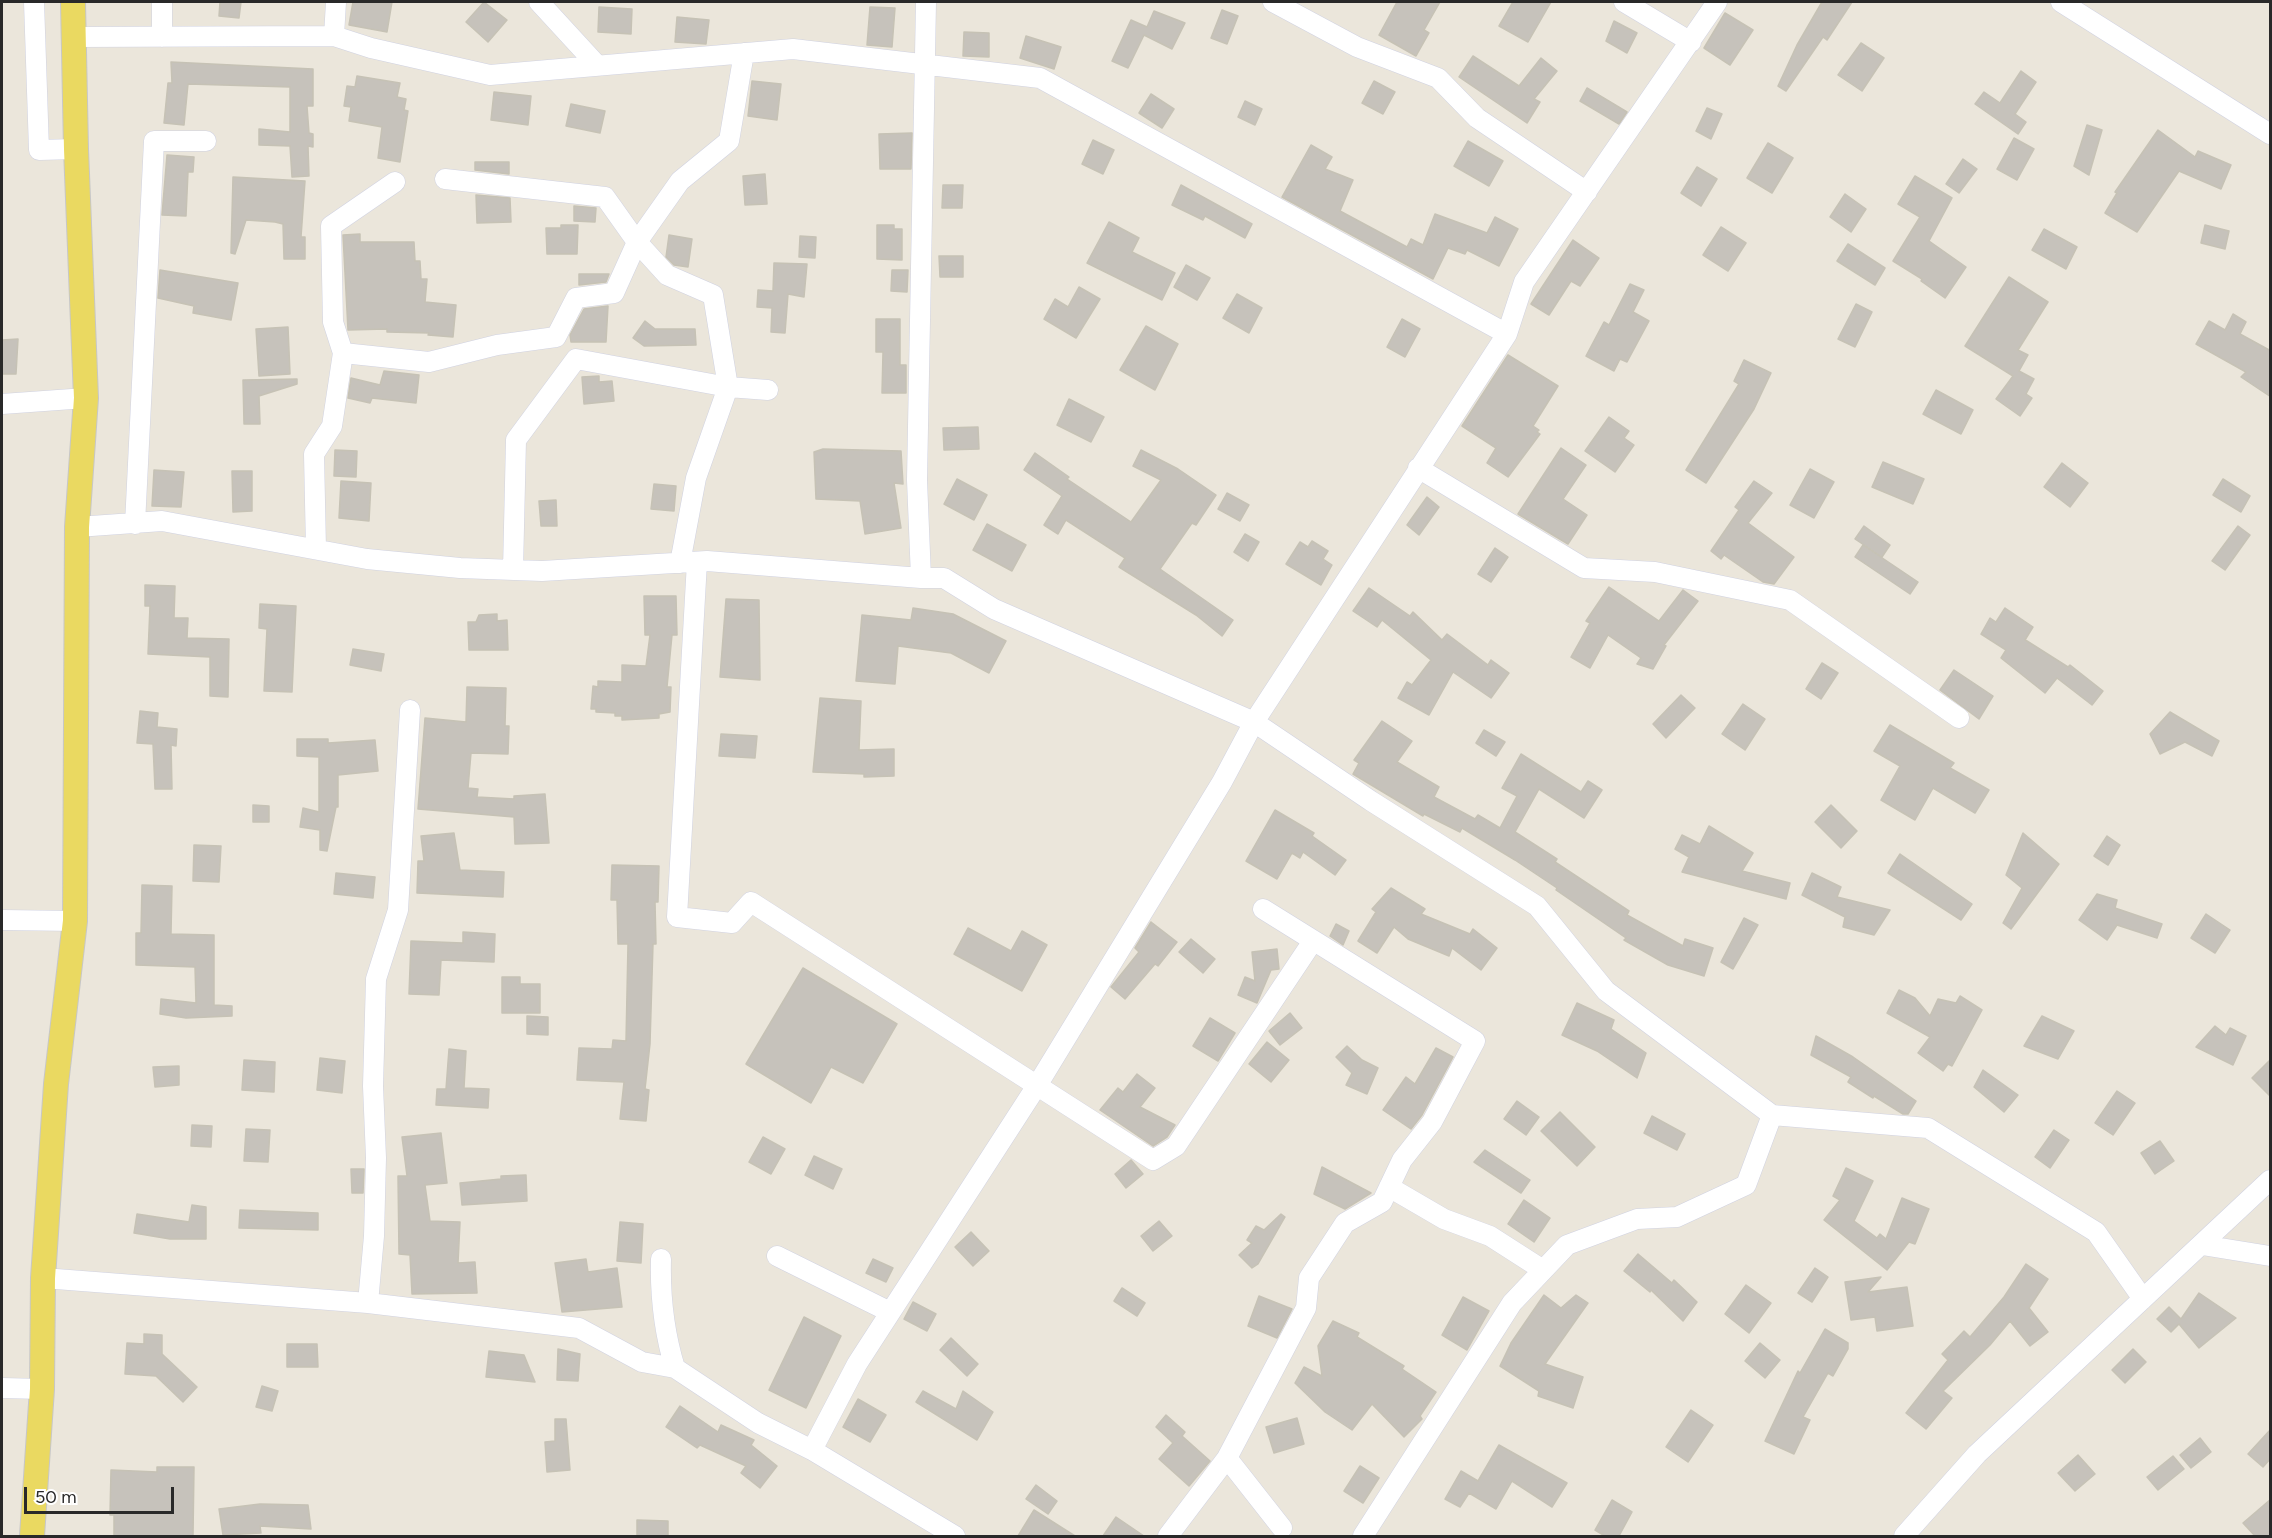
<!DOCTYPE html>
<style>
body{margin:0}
#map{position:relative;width:2272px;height:1538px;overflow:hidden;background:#ebe6db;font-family:Figtree,sans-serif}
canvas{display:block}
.frame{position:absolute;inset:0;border:3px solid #292929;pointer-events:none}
.scale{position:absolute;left:24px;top:1487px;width:150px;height:27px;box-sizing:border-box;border:3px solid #292929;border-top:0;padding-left:8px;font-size:18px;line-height:21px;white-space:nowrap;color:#292929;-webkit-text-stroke:4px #fff;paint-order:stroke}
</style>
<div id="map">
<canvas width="2272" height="1538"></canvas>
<div class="frame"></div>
<div class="scale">50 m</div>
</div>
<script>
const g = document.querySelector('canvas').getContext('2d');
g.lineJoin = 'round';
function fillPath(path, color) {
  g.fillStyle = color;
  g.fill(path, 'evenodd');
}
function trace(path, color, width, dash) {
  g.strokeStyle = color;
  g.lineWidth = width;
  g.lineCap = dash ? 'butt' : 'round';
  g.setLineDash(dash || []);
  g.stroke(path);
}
const building = new Path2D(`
 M220 2H241L239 18 219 16Z
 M353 2H392L387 32 349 25Z
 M484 2 507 20 488 42 466 22Z
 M1397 2H1440L1424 30 1429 33 1416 56 1379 35Z
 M1513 2H1551L1528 42 1499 26Z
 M1822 2H1852L1827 40 1823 37 1786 91 1778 86 1797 45Z
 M599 7 632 9 631 34 598 32Z
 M870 7 895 8 892 47 867 45Z
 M1222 10 1238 16 1227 44 1211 38Z
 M1154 11 1185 23 1172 49 1144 35 1128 68 1112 61 1131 20 1147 27Z
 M1725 13 1753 30 1730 65 1704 48Z
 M677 17 709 20 706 44 675 42Z
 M1614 21 1637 33 1627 53 1606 41Z
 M964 32 989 33V57L963 56Z
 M1026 36 1061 47 1054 69 1020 58Z
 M1861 43 1884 58 1862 91 1838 75Z
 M1473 56 1519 86 1541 58 1557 71 1534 99 1540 102 1527 123 1459 77Z
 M171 62 313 69V106H307L309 133 313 134V147L308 146 309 176 292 177 290 146 259 145V129L290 132V87L188 84 184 125 164 123 168 83H172Z
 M2021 71 2036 82 2015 114 2026 122 2018 134 1975 104 1984 92 2000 103Z
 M357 76 400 83 397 97 406 99 404 110 408 111 400 162 378 158 382 127 349 121 351 107 344 106 347 86 355 87Z
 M752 81 781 84 777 120 748 116Z
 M1374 81 1395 92 1383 114 1362 103Z
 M1587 88 1627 112 1619 124 1580 101Z
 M494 92 531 96 528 125 491 120Z
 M1151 94 1174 109 1162 128 1139 113Z
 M1245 101 1262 109 1255 125 1238 117Z
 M571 104 605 111 600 133 566 126Z
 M1707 108 1722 114 1711 139 1696 131Z
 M2087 125 2102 130 2089 175 2074 166Z
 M2158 130 2195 157 2198 151 2231 165 2221 189 2179 171 2137 232 2105 213 2117 193 2115 192Z
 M912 133 911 169H880L879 134Z
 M2014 138 2034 149 2017 180 1997 169Z
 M1093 140 1114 150 1103 174 1082 164Z
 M1468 141 1503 161 1489 186 1454 166Z
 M1768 143 1793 158 1772 193 1747 178Z
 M1311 145 1332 157 1325 169 1353 180 1340 211 1407 247 1411 239 1423 245 1435 214 1487 233 1495 217 1518 229 1499 266 1467 250 1465 254 1448 248 1433 279 1282 197Z
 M167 155 194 157 193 172H188L186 216 162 215Z
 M1963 159 1977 169 1959 193 1946 184Z
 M475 162H509V174L475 170Z
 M1697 167 1717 179 1701 206 1681 193Z
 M765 174 767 204 745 205 743 176Z
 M1915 176 1952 198 1929 241 1966 267 1945 298 1921 281 1922 279 1893 261 1920 217 1898 204Z
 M233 177 305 181 301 237H305V259H284L283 224 275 222 246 220 235 254 231 253Z
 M943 185H963L962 208H942Z
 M1181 185 1252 224 1245 238 1205 216 1203 220 1172 205Z
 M1845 194 1866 209 1851 232 1830 217Z
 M476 195 510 198 511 222 477 223Z
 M574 206 596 208 595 222 574 221Z
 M1109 222 1139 238 1132 252 1175 273 1162 300 1087 263Z
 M561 225H578L577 254H547L546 228H561Z
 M877 225H894V229H902V260L877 259Z
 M2205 225 2229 231 2225 249 2201 243Z
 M1721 227 1746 243 1728 271 1703 255Z
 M2044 229 2077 247 2066 269 2032 250Z
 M360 234V242H414L415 261H420L421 279H427L425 302 456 305 453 337 428 335 429 333 387 332V329L348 330 343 235Z
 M669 235 692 239 688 267 674 265 666 257Z
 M800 236 816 237 815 258 799 257Z
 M1573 240 1599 258 1580 286 1571 281 1549 315 1531 304Z
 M1848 244 1885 268 1875 285 1837 261Z
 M939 256H963V277H940Z
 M774 263 807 264 804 297 788 294 785 333 771 332 772 308 757 307 758 290 773 291Z
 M1186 265 1210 278 1197 300 1174 287Z
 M160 270 238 283 231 320 193 313 194 306 158 298Z
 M892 270H908L907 292 891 291Z
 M579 274H609L606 282 579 285Z
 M2009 277 2048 302 2018 350 2028 355 2019 371 2034 379 2026 394 2032 398 2020 416 1996 399 2013 376 1965 346Z
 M1630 284 1644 290 1633 312 1649 321 1627 362 1620 359 1614 371 1586 356 1604 322 1609 325Z
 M1079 287 1100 299 1076 338 1044 319 1055 299 1068 307Z
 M1237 294 1262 308 1249 333 1223 318Z
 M1856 304 1872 312 1855 347 1838 339Z
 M608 306 606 342H571L570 335 584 309Z
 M2233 314 2246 322 2240 334 2271 351V397L2241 377 2246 372 2196 344 2209 321 2225 330Z
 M876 319H900V365H906V393H882L883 352H876Z
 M1402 319 1420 329 1405 357 1387 347Z
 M645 321 655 329H695L696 345 644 346 633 338Z
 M1146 326 1178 344 1155 390 1120 370Z
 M288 327 290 374 259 376 256 329Z
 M18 339 16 374H2V340Z
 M1508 355 1558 386 1533 426 1539 430 1537 432 1540 434 1508 477 1487 463 1496 448 1462 426Z
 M1744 360 1771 373 1754 409 1706 483 1686 470 1739 384 1734 381Z
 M384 371 419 375 416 403 372 398 370 403 348 398 351 378 380 385Z
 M599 376V382L612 381 614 401 584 404 582 377Z
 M297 379V384L259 396 260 424H244L243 380Z
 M1936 390 1973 410 1961 434 1923 414Z
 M1069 399 1104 417 1091 442 1057 425Z
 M1609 417 1629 431 1624 438 1634 445 1615 472 1585 451Z
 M978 427 979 449 944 450 943 428Z
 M1561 448 1586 465 1563 499 1587 515 1568 544 1518 514Z
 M823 449 901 451 903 484 894 483 901 528 865 534 860 501 816 499 814 452Z
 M335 450 357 451 356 477 334 476Z
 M1141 450 1178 469 1216 495 1196 525 1192 523 1160 569 1233 620 1222 636 1196 615 1119 567 1125 558 1066 520 1058 534 1044 525 1062 496 1024 470 1035 453 1069 477 1067 479 1131 522 1161 480 1133 466Z
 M1883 462 1924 479 1913 504 1872 487Z
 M2062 463 2088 483 2070 507 2044 487Z
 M1810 469 1834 482 1814 518 1790 505Z
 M154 470 184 472 181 507 152 506Z
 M232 471H252V511L233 512Z
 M957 479 987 495 974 520 944 504Z
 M2223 479 2250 496 2241 512 2213 495Z
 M341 481 371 483 369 521 339 518Z
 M1754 481 1772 493 1748 523 1794 557 1774 584 1763 582 1724 555 1721 559 1711 551 1739 510 1735 507Z
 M654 484 676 486 674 511 651 509Z
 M1227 493 1249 505 1240 521 1218 509Z
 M1427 497 1439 507 1419 535 1407 525Z
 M556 500 557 526H541L539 501Z
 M987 524 1026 545 1012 571 973 550Z
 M1864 526 1890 545 1882 557 1855 539Z
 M2238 526 2250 535 2225 570 2212 561Z
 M1245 534 1259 542 1248 561 1234 552Z
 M1312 541 1328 551 1323 559 1332 565 1321 585 1286 564 1300 542 1308 547Z
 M1863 545 1918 582 1910 594 1855 557Z
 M1495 548 1508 557 1491 582 1478 574Z
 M145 585 175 586 174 618H188L187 638 229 639 228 697 210 696V657L148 654 150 606H145Z
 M1609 587 1659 621 1683 590 1698 601 1664 645 1666 646 1653 669 1637 664 1641 658 1608 635 1590 668 1571 657 1590 623 1586 621Z
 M1369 588 1410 616 1413 612 1442 640 1447 634 1488 665 1491 660 1509 673 1491 698 1453 672 1429 715 1398 698 1407 682 1412 685 1431 660 1382 620 1377 627 1353 611Z
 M644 596H676L677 635H672L667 687H671L670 712 659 714V718L622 720V716H615V713L596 712V709H591L593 686 598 687V681L622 682V665L646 666 650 635H645Z
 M726 599 759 600 760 680 720 677Z
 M260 604 296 606 292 692 264 691 267 629 259 628Z
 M913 608 953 614 1006 641 989 673 951 653 898 646 895 684 856 681 862 615 911 620Z
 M2005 608 2033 627 2025 640 2027 641 2068 667 2070 665 2103 691 2092 705 2057 678 2045 693 2001 658 2006 650 1981 634 1990 618 1996 622Z
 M497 614V621L507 620 508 650H469L468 622H476L479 615Z
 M353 649 384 654 381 671 350 665Z
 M1822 663 1838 673 1821 699 1806 689Z
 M1954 670 1993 696 1979 719 1940 690Z
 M467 687 506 688 505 726H509L508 754 471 753 468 788 478 789 477 797 514 799V796L545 794 549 843 515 844 514 817 418 809 425 718 466 722Z
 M1681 695 1695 708 1666 738 1653 724Z
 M820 698 861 701 859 750 894 749V776L864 777V774L813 772Z
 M1743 704 1765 719 1745 750 1722 734Z
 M140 711 158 713 157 727 177 729 176 746 171 745 172 789H155L153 744 137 743Z
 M2170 712 2219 741 2212 756 2185 742 2160 754 2150 734Z
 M1382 721 1412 741 1397 762 1439 787 1434 797 1475 819 1478 815 1500 828 1517 796 1502 788 1521 754 1581 792 1588 781 1602 790 1584 818 1539 789 1515 832 1557 859 1555 862 1629 911 1627 915 1683 946 1685 939 1713 948 1704 976 1668 965 1624 940 1626 938 1556 890 1557 888 1515 860 1462 828 1460 832 1424 814 1423 816 1353 774 1359 763 1354 760Z
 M1890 725 1954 763 1950 768 1989 790 1975 813 1933 788 1915 820 1881 800 1900 766 1874 751Z
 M1484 730 1505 742 1496 756 1476 743Z
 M721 734 757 736 755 758 719 756Z
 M297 739H328V743L375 740 378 771 338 775V807H336L327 851 320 850V830L300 827 303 808 319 812V757L297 756Z
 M253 805 269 806V822H253Z
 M1831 805 1857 831 1841 848 1815 822Z
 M1275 810 1314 833 1312 836 1346 860 1335 875 1303 852 1300 858 1292 853 1277 879 1246 861Z
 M1709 826 1753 853 1742 871 1790 883 1786 899 1682 872 1689 857 1675 849 1682 835 1700 844Z
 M454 833 460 870 504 872 503 897 417 893 418 861H424L421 836Z
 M2023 833 2059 864 2011 929 2003 923 2022 888 2006 875Z
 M2107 836 2120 845 2108 865 2094 856Z
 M194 845 221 846 219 882 193 881Z
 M1900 854 1972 904 1961 920 1888 873Z
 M612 865 659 866 658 902H655L656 944H653L650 1044 645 1089 649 1090 646 1121 620 1119 624 1082 577 1080 579 1048 612 1049 613 1040 626 1041 628 944H618L617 900H611Z
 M336 873 375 877 373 898 334 894Z
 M1812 873 1841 887 1837 897 1890 910 1874 935 1843 927 1845 917 1802 895Z
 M142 885 172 886 171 934 214 935V1005L232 1006V1016L186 1018 160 1014 161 999 196 1003 195 967 136 965V933H141Z
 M1391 888 1425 909 1421 914 1470 934 1473 929 1497 948 1481 970 1452 948 1449 956 1408 939 1394 927 1377 953 1358 941 1376 912 1372 909Z
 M2097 894 2117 900 2115 908 2162 924 2157 938 2117 925 2107 940 2079 920Z
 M2206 914 2230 930 2215 953 2191 938Z
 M1744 918 1758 925 1733 969 1721 962Z
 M1151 922 1177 942 1158 966 1155 964 1125 999 1111 987 1139 952 1135 948Z
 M1336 924 1349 931 1343 945 1330 936Z
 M968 928 1011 951 1022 931 1047 945 1022 991 954 954Z
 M463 932 495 934 494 962 441 960 439 995 409 994 411 941 463 943Z
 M1191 939 1215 959 1203 973 1179 952Z
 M1277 949 1279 969 1271 970 1257 1003 1238 995 1245 977 1255 981 1252 952Z
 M803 968 897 1024 863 1083 831 1067 811 1103 746 1064Z
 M502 977H520V984H540V1013H502Z
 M1899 990 1915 998 1930 1016 1938 999 1956 1003 1960 996 1982 1010 1952 1066 1948 1064 1943 1071 1918 1053 1930 1037 1887 1013Z
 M1577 1003 1614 1020 1611 1029 1646 1053 1637 1078 1597 1051 1562 1035Z
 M1290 1013 1302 1028 1280 1045 1269 1031Z
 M527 1016 548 1017V1035L527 1034Z
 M2042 1016 2074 1031 2058 1059 2024 1046Z
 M1210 1018 1235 1033 1218 1061 1193 1046Z
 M2215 1026 2226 1035 2230 1028 2246 1036 2233 1065 2196 1047Z
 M1816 1036 1853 1057 1916 1101 1908 1114H1903L1874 1096 1873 1098 1848 1082 1851 1077 1811 1055Z
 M1267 1042 1289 1060 1271 1082 1249 1064Z
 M1347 1046 1362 1060 1378 1068 1367 1094 1346 1085 1352 1073 1336 1057Z
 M1436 1048 1453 1057 1422 1115 1411 1129 1383 1110 1406 1077 1415 1084Z
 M449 1049 466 1051 464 1088 489 1089 488 1108 436 1105 437 1089H446Z
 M320 1058 345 1061 342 1093 317 1090Z
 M2271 1059V1097L2252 1078Z
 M244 1060 275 1062 274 1092 242 1090Z
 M179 1066V1085L155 1087 153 1067Z
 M1983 1070 2018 1095 2004 1112 1974 1087Z
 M1137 1074 1155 1088 1140 1107 1175 1125 1167 1137 1153 1146 1100 1110 1118 1088 1123 1092Z
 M2117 1091 2135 1103 2113 1135 2095 1123Z
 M1517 1101 1539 1117 1526 1135 1504 1119Z
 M1560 1112 1595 1147 1577 1166 1541 1131Z
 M1652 1116 1685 1134 1677 1150 1644 1133Z
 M192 1125 212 1126 211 1147 191 1146Z
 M246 1129 270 1130 268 1162 244 1161Z
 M2054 1130 2069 1140 2050 1168 2035 1157Z
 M441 1133 447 1183 425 1185 430 1221 460 1222 458 1263 475 1262 477 1293 412 1294 410 1255 399 1254 398 1176H407L402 1137Z
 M763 1137 785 1149 771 1174 749 1162Z
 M2160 1141 2174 1161 2155 1174 2141 1153Z
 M1485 1150 1530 1180 1521 1193 1474 1162Z
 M814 1156 842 1169 833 1189 805 1175Z
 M1131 1160 1143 1174 1126 1188 1115 1174Z
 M1322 1167 1371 1193 1345 1209 1314 1194Z
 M1846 1168 1873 1181 1854 1221 1877 1238 1880 1234 1886 1239 1902 1198 1929 1209 1915 1244 1909 1242 1887 1270 1824 1220 1840 1200 1833 1196Z
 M351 1169H364L363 1193H352Z
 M526 1175 527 1201 462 1205 460 1183 501 1179V1176Z
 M1524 1200 1550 1218 1534 1242 1508 1224Z
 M192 1205 206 1207V1239H170L134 1233 137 1214 189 1222Z
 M240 1210 318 1213V1230L239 1228Z
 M1281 1214 1285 1217 1258 1264 1252 1268 1239 1255 1252 1243 1247 1240 1256 1226 1264 1230Z
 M1159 1221 1172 1236 1153 1251 1141 1236Z
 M620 1222 643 1224 641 1263 617 1261Z
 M971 1232 989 1251 973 1266 955 1247Z
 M1638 1254 1672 1283 1674 1280 1697 1302 1683 1321 1651 1290 1650 1292 1624 1271Z
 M586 1259 588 1272 617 1268 622 1307 562 1312 555 1263Z
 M873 1259 893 1268 886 1282 866 1273Z
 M2026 1264 2048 1279 2029 1308 2048 1332 2030 1346 2010 1321 1990 1345 1943 1391 1952 1398 1926 1429 1906 1413 1948 1360 1942 1354 1964 1331 1970 1337 2004 1297Z
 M1815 1268 1828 1277 1812 1302 1798 1293Z
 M1881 1277 1868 1292 1907 1287 1913 1326 1877 1331 1875 1317 1851 1320 1845 1282Z
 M1746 1285 1771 1303 1749 1333 1725 1314Z
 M1122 1288 1145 1303 1137 1316 1114 1301Z
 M2199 1293 2236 1318 2199 1348 2179 1324 2171 1332 2157 1319 2169 1307 2181 1319Z
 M1544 1295 1561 1308 1576 1295 1588 1303 1545 1364 1583 1377 1573 1408 1538 1396 1539 1391 1500 1366 1511 1343Z
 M1259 1296 1292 1309 1277 1338 1248 1326Z
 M1463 1297 1489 1311 1467 1350 1442 1335Z
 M913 1302 936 1314 927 1331 904 1319Z
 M804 1317 841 1336 806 1408 769 1390Z
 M1333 1321 1359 1333 1357 1337 1404 1366 1402 1369 1436 1392 1420 1416 1422 1419 1404 1437 1372 1404 1352 1430 1325 1412 1295 1383 1304 1367 1322 1376 1318 1346Z
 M1825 1329 1848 1343V1349L1833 1376 1828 1373 1803 1417 1810 1420 1794 1454 1765 1441 1798 1371 1800 1373Z
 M144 1334 162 1335V1354L197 1387 183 1402 156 1376 125 1374 127 1343 144 1344Z
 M951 1338 978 1364 967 1376 940 1350Z
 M1760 1343 1780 1360 1765 1378 1745 1361Z
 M287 1344H317L318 1367H287Z
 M558 1349 580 1354 578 1381 557 1380Z
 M2133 1349 2146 1362 2125 1383 2112 1370Z
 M489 1351 524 1355 535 1382 486 1377Z
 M262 1386 278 1391 272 1411 256 1407Z
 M923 1391 956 1409 963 1391 993 1412 977 1440 916 1402Z
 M858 1399 886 1415 870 1442 843 1427Z
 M680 1406 718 1432 721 1425 754 1440 751 1445 777 1466 760 1488 741 1473 746 1466 700 1445 697 1448 666 1427Z
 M1691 1410 1713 1425 1688 1462 1666 1447Z
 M1166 1415 1185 1432 1182 1436 1210 1461 1189 1486 1159 1459 1173 1443 1156 1427Z
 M1297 1418 1304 1444 1274 1453 1266 1427Z
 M555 1419H566L570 1470 547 1472 545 1442 555 1441Z
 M2271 1429V1458L2263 1467 2248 1454Z
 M2200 1438 2211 1452 2191 1468 2180 1455Z
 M1499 1445 1567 1483 1552 1507 1512 1481 1496 1509 1469 1493 1460 1507 1445 1499 1461 1471 1478 1481Z
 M2078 1455 2095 1474 2075 1491 2058 1473Z
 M2173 1456 2184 1469 2158 1490 2147 1477Z
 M1360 1466 1379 1478 1363 1503 1344 1491Z
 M157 1467H194L193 1536H114V1515H110L111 1470 157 1472Z
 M1036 1485 1057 1501 1048 1514 1026 1499Z
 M2271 1499V1536H2255L2243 1523Z
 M1612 1500 1632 1512 1619 1536H1605L1595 1530Z
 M260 1504 308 1505 311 1529 260 1526 261 1533 223 1535 219 1509Z
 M1034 1510 1075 1536H1018Z
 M1116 1517 1144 1536H1103Z
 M637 1520 668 1521V1536H637Z`);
const minor = new Path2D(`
 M34 2 39 150 76 149
 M162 2V37
 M539 2 596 64
 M1273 2 1357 47 1438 78 1477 118 1587 192
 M1624 2 1691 42
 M2061 2 2270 134
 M334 36 371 48 490 75 793 49 1040 78 1507 334
 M74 37 334 36 336 2
 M445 179 605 197 637 242 667 275 713 295 728 387 696 478 680 563
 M343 353 429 362 497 345 556 337 576 298 614 293 637 242 680 181 729 141 744 53
 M2 404 86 398
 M1418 468 1584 568 1655 572 1790 600 1959 718
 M135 524 154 141H206
 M77 527 162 521 367 559 460 568 542 571 707 561 921 578H944L994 609 1254 722 1371 801 1537 906 1606 991 1772 1115 1928 1128 2096 1232 2143 1299
 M316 549 314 454 332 426 343 353 333 322 331 226 395 182
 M697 562 677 917 732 923 751 902 1153 1160 1176 1146 1313 941
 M513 570 516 440 576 359 728 387 768 390
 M921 578 917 480 926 2
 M2 920 75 921
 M1389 1187 1444 1219 1490 1236 1543 1270
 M2202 1245 2270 1256
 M777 1256 890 1312
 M661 1259C660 1297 664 1332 675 1368
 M43 1278 368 1303 579 1328 642 1362 675 1368 758 1423 812 1450 955 1536
 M368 1303 374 1236 376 1158 373 1086 376 979 398 910 410 710
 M2 1388 42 1389
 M812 1450 857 1364 1038 1084 1222 782 1254 722 1507 334 1524 282 1717 2
 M1227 1458 1282 1528
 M1168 1536 1227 1458 1306 1308 1309 1278 1345 1223 1382 1202 1402 1160 1432 1122 1475 1041 1263 909
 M1363 1536 1512 1303 1567 1245 1637 1219 1677 1217 1746 1185 1772 1115
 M1904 1536 1977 1454 2270 1180`);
const major = new Path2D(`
 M32 1536 42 1389 43 1278 56 1084 75 921 77 527 86 398 76 149 73 2`);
fillPath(building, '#c6c2bb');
trace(building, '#c6c2b5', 1.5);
trace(minor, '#d0d2e1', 21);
trace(major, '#c7c7c7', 26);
trace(minor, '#fff', 20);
trace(major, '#ead961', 24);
</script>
